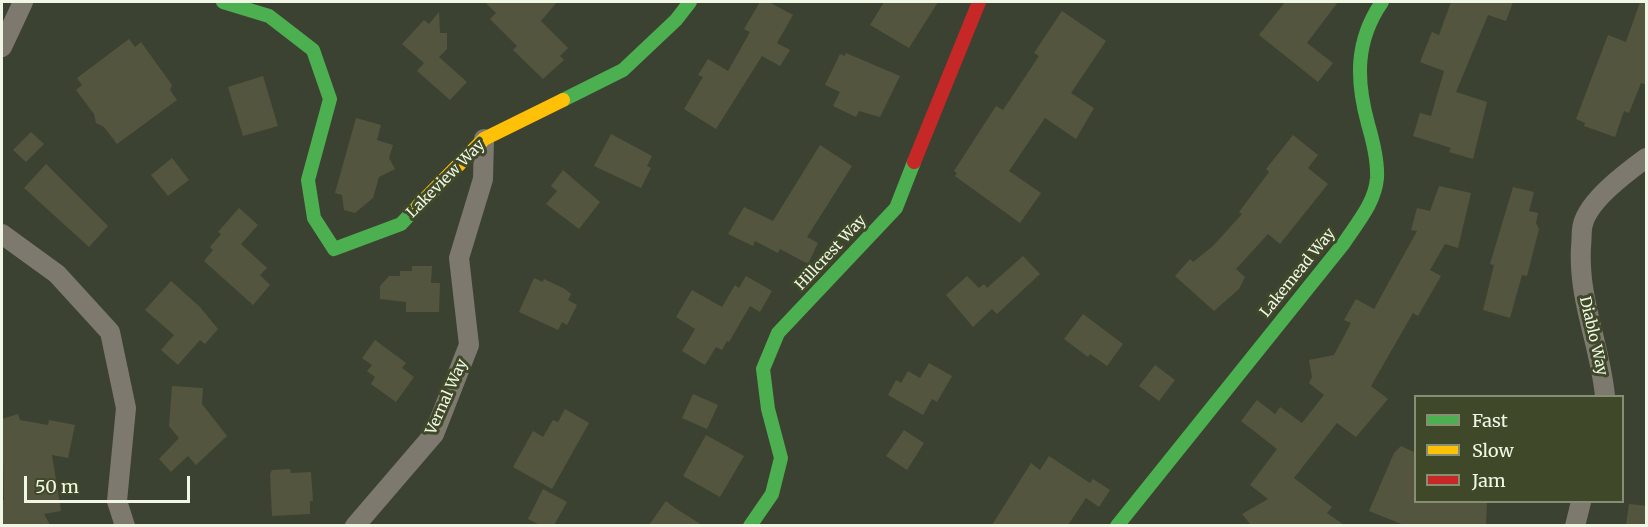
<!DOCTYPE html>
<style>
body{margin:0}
#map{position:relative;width:1648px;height:527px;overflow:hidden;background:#3c4231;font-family:Merriweather,serif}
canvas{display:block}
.frame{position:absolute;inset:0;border:3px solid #f0f7e4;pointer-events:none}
.legend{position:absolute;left:1414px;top:395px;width:210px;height:108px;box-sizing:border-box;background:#3f492a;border:2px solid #868f74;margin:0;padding:8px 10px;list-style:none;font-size:18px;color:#f0f7e4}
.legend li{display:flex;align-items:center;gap:12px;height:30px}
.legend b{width:30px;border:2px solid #868f74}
.scale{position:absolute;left:24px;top:476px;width:166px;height:27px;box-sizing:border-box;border:3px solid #f0f7e4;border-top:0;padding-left:8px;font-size:18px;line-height:21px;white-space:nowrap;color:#f0f7e4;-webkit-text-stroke:4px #3f492a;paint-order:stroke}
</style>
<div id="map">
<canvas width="1648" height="527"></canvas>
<div class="frame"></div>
<ul class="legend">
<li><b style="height:8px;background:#4caf50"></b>Fast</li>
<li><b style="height:8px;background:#ffc107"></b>Slow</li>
<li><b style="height:8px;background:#c62828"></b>Jam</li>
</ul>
<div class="scale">50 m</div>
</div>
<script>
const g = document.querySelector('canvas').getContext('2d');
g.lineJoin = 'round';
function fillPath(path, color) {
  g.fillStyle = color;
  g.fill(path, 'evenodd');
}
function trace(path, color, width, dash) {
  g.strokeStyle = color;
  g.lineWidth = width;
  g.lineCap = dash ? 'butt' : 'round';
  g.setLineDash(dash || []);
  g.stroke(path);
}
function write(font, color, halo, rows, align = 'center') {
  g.font = font + ' Merriweather,serif';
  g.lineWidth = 6;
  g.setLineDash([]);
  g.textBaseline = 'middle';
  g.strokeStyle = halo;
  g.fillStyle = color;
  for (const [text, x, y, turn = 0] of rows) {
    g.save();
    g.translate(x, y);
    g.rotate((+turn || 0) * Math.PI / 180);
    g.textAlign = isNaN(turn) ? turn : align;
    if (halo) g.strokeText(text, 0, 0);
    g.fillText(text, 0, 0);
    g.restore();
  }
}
const building = new Path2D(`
 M485 2H557L541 21 568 48 560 56 564 60 543 79 513 50 517 46 490 19 496 13Z
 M760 2H769L793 15 777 43 790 50 780 66 762 56 716 129 684 109 703 77 698 75 708 59 728 71 750 32 744 29Z
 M884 2H938L909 48 870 25Z
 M1285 2H1338L1307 43 1333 63 1318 82 1259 35Z
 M1451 2H1513L1506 21 1488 15 1456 92 1487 102 1473 159 1449 152 1451 148 1413 136 1420 113 1431 116 1444 71 1420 62 1432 32 1439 35Z
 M1640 2H1647V85L1641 83 1629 113 1624 111 1615 137 1584 126 1585 123 1576 119 1608 35 1626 42Z
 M1062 11 1106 41 1071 93 1094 108 1076 139 1045 118 1009 171 1041 193 1020 223 955 176 957 173 954 171 996 106 1003 110 1039 56 1034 53Z
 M439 12 440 33H447V49L439 57 467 82 450 100 417 71 424 63 402 44 424 20 429 24Z
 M129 39 135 47 141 42 172 85 170 90 177 100 117 144 104 127 96 123 94 114 76 90 82 85 77 78Z
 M846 53 900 76 880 117 859 111 856 117 833 106 840 92 825 85 840 54 845 56Z
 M263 76 278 126 243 136 228 87Z
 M356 118 381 125 377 140 393 145 389 158 395 169 379 177 373 198 355 213 344 210 342 195 335 193Z
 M31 132 44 144 26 162 13 150Z
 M611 134 652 156 647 166 651 168 641 188 594 166Z
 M1293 135 1318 155 1308 168 1328 184 1280 244 1268 234 1236 269 1245 277 1239 289 1214 311 1175 276 1190 259 1193 262 1213 246 1242 214 1239 212 1269 172 1266 169Z
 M820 145 852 166 807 237 818 243 808 264 780 249 778 253 755 241 753 246 728 234 744 207 773 221Z
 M172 158 189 180 168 196 151 175Z
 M46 164 108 226 89 247 24 188Z
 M563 170 600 202 579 229 546 204 557 191 551 186Z
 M1439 186 1471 193 1458 248 1445 244 1430 270 1441 276 1418 316 1413 313 1371 386 1388 399 1356 437 1337 423 1294 478 1332 507 1327 513 1344 525H1251L1242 514 1268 499 1250 485 1277 449 1241 421 1257 400 1275 414 1280 407 1302 423 1324 395 1309 383 1312 377 1309 360 1334 355 1351 323 1344 320 1356 299 1374 309 1417 231 1411 230 1417 208 1430 211Z
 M1513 187 1534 192 1529 211 1538 213 1536 223 1539 229 1527 276 1522 275 1510 318 1483 310 1494 265 1490 264Z
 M239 208 258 225 241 244 267 268 260 275 270 285 253 305 204 261 213 250 210 247 221 234 218 232Z
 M1023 256 1040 274 997 314 992 309 973 327 946 295 967 276 979 288 984 284 987 288Z
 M412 266H432L431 283H440L439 312H406V302L380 299V286L389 276H400V271H412Z
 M746 276 772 291 760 312 750 306 729 342 727 341 722 350 716 347 705 365 682 351 695 329 676 317 692 290 722 307 735 285 739 288Z
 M534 278 543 282 544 279 565 289 571 294 568 300 577 305 567 325 562 322 558 330 519 312Z
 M171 281 200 307 218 329 205 344 200 340 178 365 161 350 174 335 145 310Z
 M1083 314 1123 344 1107 366 1090 354 1088 357 1064 339Z
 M375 340 406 363 402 368 414 377 396 402 371 384 375 377 367 371 372 365 362 358Z
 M929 363 952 376 937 402 932 399 923 415 888 395 896 380 901 383 908 371 920 378Z
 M1155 365 1175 380 1159 401 1139 386Z
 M172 386 203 388 202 404 227 436 196 465 188 456 171 472 159 459 179 438 169 426Z
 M693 394 718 405 707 429 682 418Z
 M565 409 589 423 552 489 513 467 533 431 543 437 553 420 558 422Z
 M18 414 20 420 48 425 49 420 75 425 68 458 52 455 61 511 44 514 50 525H2V501L4 500 2 419Z
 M904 430 924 443 907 470 886 456Z
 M706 435 744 456 720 497 683 476Z
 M1401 446 1416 453V501H1487L1486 525H1404L1369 511 1394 453Z
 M1049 456 1090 483 1093 479 1110 490 1099 507 1086 498 1068 525H992L1031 463 1040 470Z
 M290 469 291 473 311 472 313 501H310V514L272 516 270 474 272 470Z
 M543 489 567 502 554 525H540L528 519Z
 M666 501 675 508 702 525H649Z
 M1629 504 1647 506V525H1626Z`);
const street = new Path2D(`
 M2 47 23 2
 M2 234 57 274 110 332 126 408 117 501 125 526
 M1605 396C1600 344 1578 300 1581 247 1582 239 1581 230 1583 224 1589 200 1627 172 1646 158
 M355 526 434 434 469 345 459 258 483 179 484 139
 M1575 526 1581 502`);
const fast = new Path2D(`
 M223 2 269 16 313 50 330 99 308 180 314 218 334 249 401 224 418 206
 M563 100 623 70 676 20 690 2
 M750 526 772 494 781 458 768 409 763 369 778 333 896 208 914 162
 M1117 526 1344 243C1357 223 1375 203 1377 178 1378 160 1373 141 1368 124 1356 80 1355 41 1382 2`);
const slow = new Path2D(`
 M418 206 484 139 563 100`);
const jam = new Path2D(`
 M914 162 979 2`);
const streetNames = [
 ["Lakeview Way",446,179,-45],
 ["Hillcrest Way",831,253,-47],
 ["Lakemead Way",1298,273,-51],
 ["Diablo Way",1593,336,77],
 ["Vernal Way",447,397,-66]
];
fillPath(building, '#54553e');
trace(street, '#7d796e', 20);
trace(fast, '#4caf50', 14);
trace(slow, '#ffc107', 14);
trace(jam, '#c62828', 14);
write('15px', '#f0f7e4', '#3f492a', streetNames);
</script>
